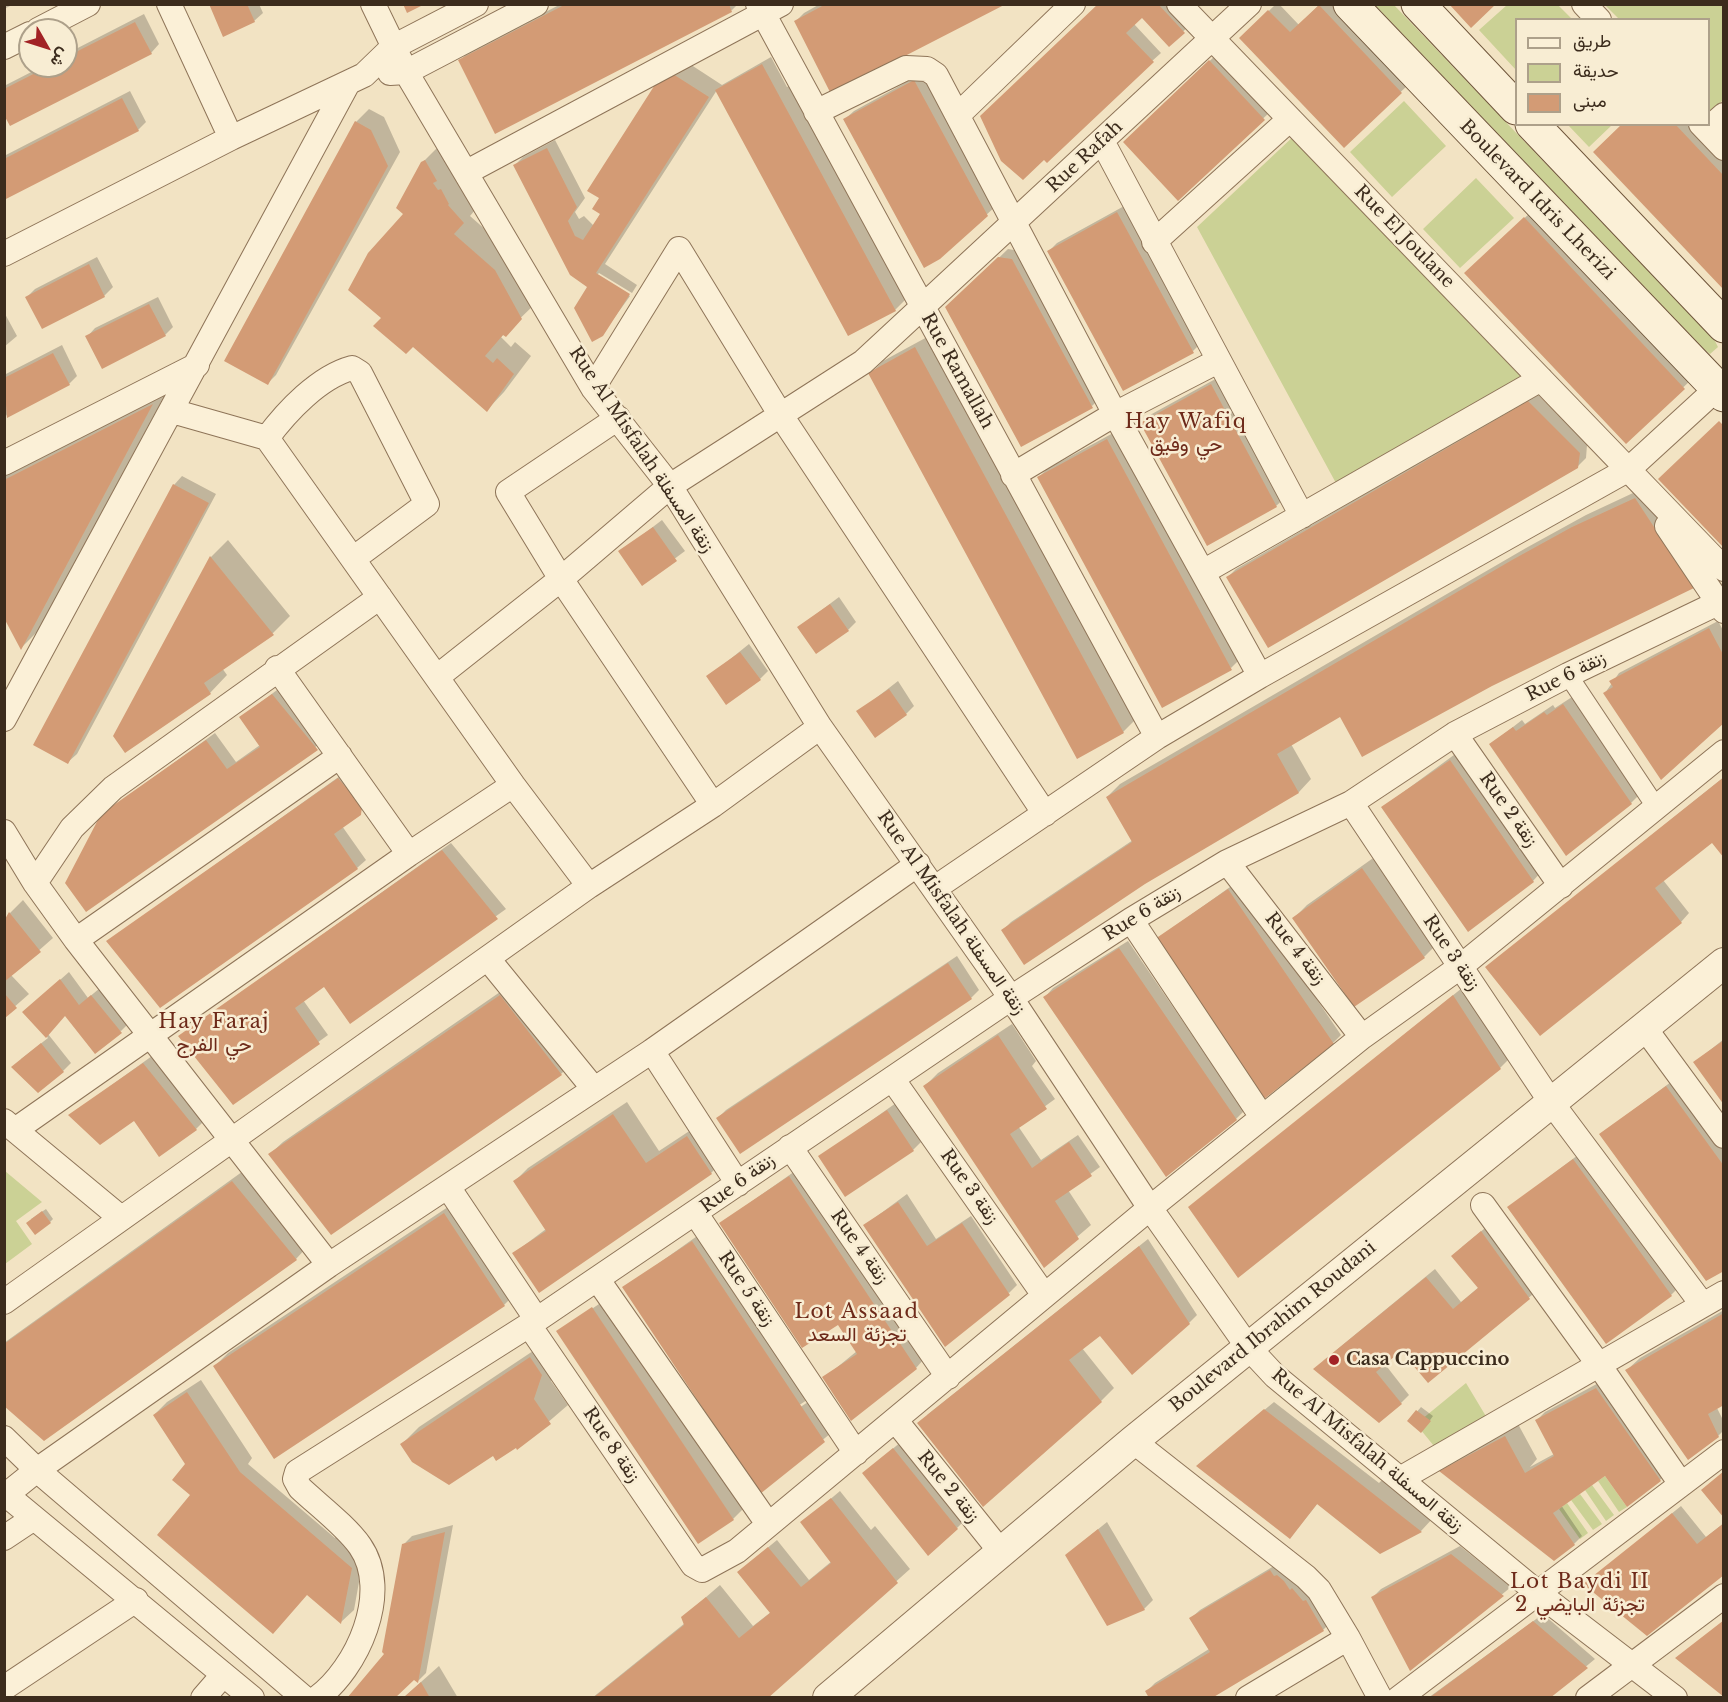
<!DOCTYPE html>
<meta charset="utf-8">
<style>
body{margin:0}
#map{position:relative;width:1728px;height:1702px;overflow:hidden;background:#f2e3c3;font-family:"Libre Baskerville",Vazirmatn,serif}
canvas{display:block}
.frame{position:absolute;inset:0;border:6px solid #3c2c1d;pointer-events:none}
.legend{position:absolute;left:1515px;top:18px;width:195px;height:108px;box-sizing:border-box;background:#f8edd3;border:2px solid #ada08a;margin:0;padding:8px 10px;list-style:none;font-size:18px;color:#3c2c1d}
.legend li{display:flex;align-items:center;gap:12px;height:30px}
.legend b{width:30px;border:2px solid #ada08a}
.north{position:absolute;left:18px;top:18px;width:60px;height:60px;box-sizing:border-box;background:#f8edd3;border:2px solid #ada08a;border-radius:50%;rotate:129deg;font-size:16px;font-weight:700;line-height:24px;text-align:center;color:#3c2c1d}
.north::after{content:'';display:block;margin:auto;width:21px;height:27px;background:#a22225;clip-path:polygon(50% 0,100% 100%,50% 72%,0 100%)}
</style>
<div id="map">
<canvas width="1728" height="1702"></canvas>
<div class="frame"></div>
<ul class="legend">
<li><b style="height:8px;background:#fbf0d7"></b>طريق</li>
<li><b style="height:16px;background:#cbd195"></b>حديقة</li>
<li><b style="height:16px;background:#d39b75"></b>مبنى</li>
</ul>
<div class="north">ش</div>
</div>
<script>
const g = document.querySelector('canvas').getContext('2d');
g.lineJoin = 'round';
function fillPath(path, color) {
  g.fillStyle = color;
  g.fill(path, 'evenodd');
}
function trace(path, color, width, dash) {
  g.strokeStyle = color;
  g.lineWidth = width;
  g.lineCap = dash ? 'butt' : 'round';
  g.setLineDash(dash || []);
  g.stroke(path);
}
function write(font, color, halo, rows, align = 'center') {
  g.font = font + ' "Libre Baskerville",Vazirmatn,serif';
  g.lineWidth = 5;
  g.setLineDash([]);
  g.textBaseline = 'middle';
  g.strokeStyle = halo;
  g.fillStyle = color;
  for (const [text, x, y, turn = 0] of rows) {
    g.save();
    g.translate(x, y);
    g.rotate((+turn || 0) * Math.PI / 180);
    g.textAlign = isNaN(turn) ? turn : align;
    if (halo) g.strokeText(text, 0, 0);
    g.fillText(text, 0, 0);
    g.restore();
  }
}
const green = new Path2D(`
 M1375 5H1394L1715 341 1718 347 1710 354 1705 350Z
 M1507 5H1558L1572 19 1516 20V70L1479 30Z
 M1605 5H1723V100L1709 114 1708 20 1619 19Z
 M1404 101 1446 146 1392 197 1350 152Z
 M1568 125H1612L1589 147Z
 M1296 134 1525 377 1337 485 1197 227Z
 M1476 178 1514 218 1460 268 1423 229Z
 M5 1171 42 1202 16 1221 32 1244 5 1264Z
 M1466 1383 1490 1423 1438 1451 1416 1424Z
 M1605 1476 1627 1507 1619 1512 1598 1481Z
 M1592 1485 1614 1515 1606 1521 1585 1490Z
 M1580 1494 1602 1524 1593 1530 1571 1500Z
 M1567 1503 1588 1533 1580 1539 1559 1509Z`);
const shadow = new Path2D(`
 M4 4H14L4 9Z
 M211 4H259L263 13 254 21Z
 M561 4H738L732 10 496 132 460 61 468 52Z
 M820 4H1003L796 21 804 13Z
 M1100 4H1174L1192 23 1169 45 1142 16 1134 24 1161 53 1044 158Z
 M1276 4H1279L1299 25 1320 4H1334L1409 84 1344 146 1241 38Z
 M144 14 159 44 151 53 4 112V86L43 66H66V54Z
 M1218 53 1272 110 1179 199 1125 142Z
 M679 57 722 85 771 57 787 87 792 84 908 297 895 310 717 90 605 264 637 285 632 293 599 273 597 275 630 296 602 335 593 281 515 165 523 157 555 140 585 198 575 212 579 219 584 216 594 226Z
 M923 73 996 206 939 258 845 119 854 111Z
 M130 91 146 122 138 130 4 199V156Z
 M369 109 384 117 400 152 276 375 268 383 356 122Z
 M1623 124H1691L1724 159V288Z
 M440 145 480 204 470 216 512 253 538 301 501 337 511 347 515 342 531 356 504 392 487 410 383 318 405 213 422 163Z
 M1126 205 1201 343 1193 351 1049 251 1057 243Z
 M1533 210 1692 379 1626 442 1467 273Z
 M1008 249 1020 251 1100 398 1092 406 947 308Z
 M97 257 113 287 104 296 27 297 35 289Z
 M158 297 173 327 165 335 87 337 95 328Z
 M4 312 17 336 4 347Z
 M929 336 1136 719 1123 732 870 374 883 361Z
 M62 345 77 376 69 384 7 416 4 411V375Z
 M1219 377 1285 498 1276 506 1207 544 1142 423 1150 415Z
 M168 389 38 631 21 648 4 614V473Z
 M1537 394 1587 445 1586 458 1577 467 1228 577 1236 569Z
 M1115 432 1239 660 1231 668 1039 477 1047 469Z
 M182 476 216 494 77 754 68 762 174 485Z
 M1648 486 1694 586 1491 685 1341 715 1291 744 1311 779 1299 792 1145 882 1003 930 1011 922 1133 840 1107 797 1120 784 1526 548 1586 515Z
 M662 520 685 551 642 583 620 552Z
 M228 540 290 616 273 633 222 668 227 675 210 693 125 751 211 557Z
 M839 597 856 622 848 630 799 627Z
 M1718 621 1724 632V721L1605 693 1619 673Z
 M749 644 768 671 760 679 708 677Z
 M898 681 914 706 906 714 858 712Z
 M281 687 325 740 86 910 102 815 215 733 236 762 260 745 241 717Z
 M1572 697 1639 795 1631 803 1491 744 1522 720 1525 724 1553 705 1555 708Z
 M1458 752 1541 872 1533 881 1383 807Z
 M347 771 368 805 342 826 366 860 357 868 108 941Z
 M1724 777V855L1712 841 1663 880 1689 913 1681 922 1597 989 1487 967Z
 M451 843 506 909 350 1021 325 985 303 1000 328 1035 234 1103 180 1036Z
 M1376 856 1437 944 1424 957 1355 1005 1294 918 1307 905Z
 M1237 882 1341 1035 1333 1043 1157 939Z
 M23 900 53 938 11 975 29 994 4 1016V924L10 913Z
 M1128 941 1244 1111 1236 1119 1045 997 1053 988Z
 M957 956 979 990 971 998 718 1118 726 1110Z
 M69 972 88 998 100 988 129 1023 121 1031 66 1014 48 1034 71 1063 63 1071 21 1059 48 1038 24 1012Z
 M513 983 574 1061 561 1074 270 1154 283 1142Z
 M1462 988 1508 1060 1500 1068 1190 1207Z
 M1012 1024 1036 1061 1032 1066 1055 1099 1018 1126 1041 1160 1078 1135 1100 1167 1068 1190 1091 1225 1044 1265 925 1086 938 1073Z
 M1724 1039V1102L1695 1062Z
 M152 1056 204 1121 196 1129 135 1119 70 1115Z
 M1675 1079 1724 1146V1269L1601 1134Z
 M627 1102 659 1151 700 1124 724 1160 711 1173 514 1253 546 1229 515 1181 528 1168Z
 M896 1103 921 1142 913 1150 820 1157Z
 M1582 1152 1684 1282 1671 1295 1606 1342 1509 1207Z
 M246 1169 308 1246 296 1259 4 1404V1343Z
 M798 1169 924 1359 916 1368 824 1378 857 1351 838 1323 721 1223Z
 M907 1194 936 1239 971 1216 1017 1285 1009 1293 865 1225Z
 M457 1201 512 1297 504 1305 215 1366 228 1353Z
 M46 1209 53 1219 50 1222 31 1219Z
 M1490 1224 1538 1290 1428 1381 1401 1349 1384 1363 1409 1395 1401 1403 1323 1361 1435 1269 1461 1302 1479 1287 1462 1247Z
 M700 1234 837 1428 760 1492 624 1288ZM807 1400 808 1402 746 1443V1440Z
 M1148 1239 1197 1315 1189 1323 1100 1333 1082 1348 1114 1388 1101 1401 927 1415Z
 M601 1300 712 1466 717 1462 746 1506 733 1519 558 1332 599 1304 598 1302Z
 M1724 1310V1404L1717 1408 1724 1422V1430L1718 1436 1627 1370 1640 1358Z
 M548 1341 559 1357 551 1381 568 1405 518 1448 516 1445 493 1454 402 1444 419 1427Z
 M201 1380 252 1458 248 1464 335 1538 339 1533 364 1554 354 1610 341 1622 192 1495 187 1464 154 1415 167 1402Z
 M1604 1380 1668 1471 1660 1480 1605 1474 1561 1505 1582 1536 1574 1544 1442 1471 1454 1458 1518 1424 1537 1459 1530 1467 1554 1454 1537 1420 1545 1412Z
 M1274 1402 1379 1483 1383 1479 1433 1518 1421 1531 1380 1552 1318 1503 1298 1528 1198 1465Z
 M1421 1407 1433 1416 1425 1427 1409 1421Z
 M902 1441 970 1515 957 1528 864 1473Z
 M840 1491 871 1530 875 1526 910 1569 766 1698H592L685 1623 683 1617 720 1585 753 1626 771 1612 748 1564 777 1540 809 1580 832 1561 802 1523Z
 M1681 1506 1706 1537 1724 1523V1573L1585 1584Z
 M1107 1522 1153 1600 1144 1609 1108 1624 1076 1547Z
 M453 1525 426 1673 418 1681 386 1654 403 1545 412 1536Z
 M1460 1546 1511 1587 1411 1669 1373 1597 1381 1589Z
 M1279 1563 1331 1622 1323 1630 1147 1691 1155 1683 1209 1649 1191 1618 1200 1610Z
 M1543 1614 1595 1659 1548 1698H1428Z
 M439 1666 458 1698H403Z`);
const building = new Path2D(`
 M209 4H247L255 22 223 37Z
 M403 4H425L407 13Z
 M566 4H729L732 12 495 134 458 60Z
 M826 4H1006L831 94 794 21Z
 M1098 4H1158L1185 33 1169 47 1142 18 1126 33 1154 62 1047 163 1044 160 1023 180 1001 161 980 116Z
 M1449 4H1496L1471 28Z
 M1319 5 1402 93 1344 148 1239 38 1268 10 1290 32Z
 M135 22 152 54 10 126 4 115V89L49 66H66V57Z
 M1209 60 1265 120 1178 201 1123 142Z
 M762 64 896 311 848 336 715 90Z
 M665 69 709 97 596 273 630 294 603 336 592 342 574 308 587 287 570 275 513 165 547 148 577 207 568 221 575 236 583 240 600 214 592 209 599 198 587 191Z
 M914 80 988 216 940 259 924 268 843 119Z
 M122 98 139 131 4 200V159Z
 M355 121 371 130 388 166 268 385 224 361Z
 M1622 124H1675L1724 176V290L1593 152Z
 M425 160 437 181 433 183 438 190 441 189 449 204 448 205 464 223 454 234 495 270 522 319 506 337 503 335 485 356 493 363 497 358 514 374 487 412 413 347 406 354 373 326 381 318 348 290 368 253 403 214 396 208 421 162Z
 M1117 212 1194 353 1123 391 1047 251Z
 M1524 217 1685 389 1626 444 1464 273Z
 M998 257 1012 259 1093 408 1021 447 945 307Z
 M89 264 105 297 42 329 25 297Z
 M149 304 166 336 102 369 85 336Z
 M915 347 1124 733 1077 759 868 373Z
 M53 353 70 385 7 418 4 378Z
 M1211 384 1277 507 1207 546 1140 423Z
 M1528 401 1580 453 1578 468 1268 648 1226 577Z
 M153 404 21 650 4 618V480Z
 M1719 421 1724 426V548L1658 479Z
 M1107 439 1232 670 1162 708 1037 477Z
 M173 484 209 503 68 764 33 745Z
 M1635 498 1694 588 1492 686 1362 757 1340 717 1277 754 1299 793 1145 884 1024 965 1001 930 1132 842 1106 797 1512 560 1572 527Z
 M653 527 677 561 642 586 618 551Z
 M210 556 274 635 204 683 211 694 125 753 113 736Z
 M830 604 849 631 816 654 797 627Z
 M1709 628 1724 656V723L1661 780 1603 693 1613 687 1609 681Z
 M740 652 761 680 726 705 706 676Z
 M889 689 907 715 875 738 856 711Z
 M272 694 318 750 86 912 65 883 101 814 206 740 227 769 260 747 239 717Z
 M1563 704 1632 804 1566 856 1489 744 1513 727 1516 731 1544 712 1547 715Z
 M1450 760 1534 882 1468 932 1381 807Z
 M1724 777V858L1712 843 1655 888 1682 923 1540 1036 1485 967Z
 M338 778 362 806 361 815 334 834 358 869 160 1008 106 941Z
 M442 850 498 919 350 1024 324 987 295 1008 320 1044 233 1105 178 1036Z
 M1362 868 1425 958 1354 1007 1292 918Z
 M1228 889 1334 1044 1264 1099 1155 939Z
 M9 912 41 952 4 982V921Z
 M1119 948 1237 1120 1166 1177 1043 997Z
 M948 963 972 999 740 1154 716 1118Z
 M60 979 79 1005 91 995 122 1033 95 1054 65 1016 46 1038 22 1012Z
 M5 994 17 1008 5 1018Z
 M500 995 562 1075 331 1235 268 1154Z
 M1453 995 1501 1069 1238 1278 1188 1207Z
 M998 1035 1047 1109 1010 1134 1032 1168 1069 1142 1092 1176 1055 1201 1079 1239 1044 1268 923 1086Z
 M1724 1040V1105L1693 1062Z
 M41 1043 64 1072 38 1093 11 1067Z
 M143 1063 197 1130 159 1157 134 1121 100 1145 68 1115Z
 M1666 1086 1724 1166V1271L1706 1281 1599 1134Z
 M887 1110 914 1151 845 1197 818 1156Z
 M613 1114 646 1163 687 1136 712 1174 539 1293 512 1253 546 1231 513 1181Z
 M1573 1159 1672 1296 1606 1344 1507 1207Z
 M789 1176 917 1369 851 1421 822 1377 857 1354 838 1325 802 1348 719 1223Z
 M232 1181 297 1260 44 1441 4 1406V1344Z
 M898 1202 927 1246 962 1223 1010 1295 945 1347 863 1225Z
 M42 1211 51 1223 35 1235 26 1223Z
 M444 1213 505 1306 274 1459 213 1366Z
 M1481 1231 1530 1299 1428 1383 1401 1351 1376 1372 1402 1404 1379 1423 1313 1369 1426 1277 1453 1309 1478 1288 1451 1256Z
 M692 1241 825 1442 760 1494 622 1287Z
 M1139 1246 1190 1324 1132 1375 1100 1336 1069 1360 1102 1402 983 1507 917 1423Z
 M592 1307 734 1520 698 1544 556 1331Z
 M1724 1313V1405L1708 1414 1719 1437 1688 1460 1625 1370Z
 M530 1357 542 1375 534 1399 551 1424 517 1450 516 1448 496 1461 493 1456 449 1485 412 1462 400 1444Z
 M1596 1388 1661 1481 1627 1507 1605 1476 1559 1509 1553 1513 1575 1545 1554 1561 1439 1471 1505 1436 1525 1473 1554 1456 1535 1420Z
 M187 1392 240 1472 352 1568 341 1624 307 1595 273 1634 157 1535 190 1495 172 1480 185 1464 153 1415Z
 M1264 1409 1343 1470 1422 1532 1380 1554 1317 1504 1290 1539 1196 1466Z
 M1416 1410 1431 1421 1421 1433 1407 1421Z
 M893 1448 958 1529 928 1556 862 1473Z
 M1724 1471V1518L1701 1490Z
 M831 1498 898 1583 768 1698H593L684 1625 681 1617 706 1597 739 1638 770 1613 737 1572 768 1547 801 1587 831 1563 800 1522Z
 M1672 1513 1697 1544 1724 1523V1575L1647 1636 1583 1584Z
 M1098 1529 1145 1610 1107 1626 1065 1555Z
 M445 1532 418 1683 414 1680 395 1698H347L384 1654 382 1652 402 1544Z
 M1451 1554 1504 1596 1410 1671 1371 1597Z
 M1270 1570 1274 1576 1277 1575 1284 1581 1290 1590 1292 1588 1303 1601 1306 1600 1324 1631 1212 1698H1149L1145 1691 1210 1652 1189 1618Z
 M1724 1620V1697L1675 1658Z
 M1533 1621 1588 1668 1550 1698H1429Z
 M421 1682 430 1698H403Z`);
const pedestrian = new Path2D(`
 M1568 675 1656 807`);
const minor = new Path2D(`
 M169 4 231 138
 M373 4 406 72 593 388 670 486 820 727 1011 998 1150 1208 1248 1347 1275 1376 1538 1593 1675 1698
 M758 4 1157 737
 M1179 4 1724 569
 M1584 4 1599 20
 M38 30 88 4
 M4 47 30 34
 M390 73 406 72 536 4
 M816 112 906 68 927 69 936 75 1115 414 1260 676
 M959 114 1073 4
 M1701 124 1724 148
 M1707 130 1724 115
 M1102 141 1302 516
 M467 172 781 4
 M1154 242 1290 119
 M4 254 231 138 364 75 393 47 476 4
 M593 388 679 249 780 414 1045 814
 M172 411 267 438 513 785 589 886
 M618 418 508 492 561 579 713 805 820 727
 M267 438C287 411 319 377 352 368L360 373 427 504 353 559
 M4 463 197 365
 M1013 475 1115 414 1218 361
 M1667 526 1724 611
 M1203 572 1541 379
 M277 668 409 854
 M437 677 561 579 670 486 863 362 1249 4
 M4 719 348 83
 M1455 734 1561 886
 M1351 803 1551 1102 1702 1304
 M4 832 35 883 76 940 329 1265
 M1227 862 1362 1037
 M35 883 72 828 113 788 380 597
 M935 888 1157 737 1260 676 1629 469 1724 382
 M1131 920 1262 1117
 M76 940 340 756
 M488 959 594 1089
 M1644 1027 1724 1136
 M652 1051 738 1184
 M893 1080 1044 1295
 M4 1121 121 1218
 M15 1130 409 854 513 785
 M790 1147 948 1377
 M448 1187 537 1320
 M1483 1205 1599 1365 1681 1484
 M696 1214 856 1453
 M598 1280 768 1524
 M4 1302 589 886 713 805
 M529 1325 693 1565 702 1570 737 1551 1150 1208 1362 1037 1460 967 1724 752
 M896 1421 1001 1552
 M4 1438 37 1470 304 1698
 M1133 1441 1306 1577 1319 1590 1348 1638
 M1400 1479 1724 1293
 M4 1493 252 1698
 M6 1495 37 1470 329 1265 652 1051 918 864
 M4 1538 34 1518
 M4 1688 136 1600
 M203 1698 223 1675
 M317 1698C357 1669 392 1592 360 1546 346 1526 318 1505 300 1488L295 1479 297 1472 529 1325 1011 998 1131 920 1227 862 1351 803 1455 734 1568 675 1724 600
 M1248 1698 1348 1638 1380 1698
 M1399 1698 1724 1452
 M1588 1698 1724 1596`);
const tertiary = new Path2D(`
 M828 1698 1133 1441 1724 963`);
const secondary = new Path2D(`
 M1350 4 1724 395
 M1418 4 1516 108
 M1532 124 1724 326`);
const markers = [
 [1334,1360,6,"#a22225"]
];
const streetNames = [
 ["Rue Rafah",1085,157,-43],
 ["Boulevard Idris Lherizi",1537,200,46],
 ["Rue El Joulane",1404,237,46],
 ["Rue Ramallah",957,371,61],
 ["Rue Al Misfalah زنقة المسفلة",641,450,56],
 ["Rue 6 زنقة",1566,677,-27],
 ["Rue 2 زنقة",1508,810,55],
 ["Rue Al Misfalah زنقة المسفلة",951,913,55],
 ["Rue 6 زنقة",1142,914,-32],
 ["Rue 4 زنقة",1295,949,52],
 ["Rue 3 زنقة",1451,953,56],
 ["Rue 6 زنقة",738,1184,-36],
 ["Rue 3 زنقة",969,1187,55],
 ["Rue 4 زنقة",859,1247,55],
 ["Rue 5 زنقة",746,1289,56],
 ["Boulevard Ibrahim Roudani",1273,1327,-39],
 ["Rue 8 زنقة",611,1445,56],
 ["Rue Al Misfalah زنقة المسفلة",1367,1451,40],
 ["Rue 2 زنقة",948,1487,51]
];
const poiNames = [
 ["Casa Cappuccino",1346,1360]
];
const neighbourhoodNames = [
 ["Hay Wafiq",1186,422],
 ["حي وفيق",1186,445],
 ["Hay Faraj",214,1022],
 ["حي الفرج",214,1045],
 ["Lot Assaad",857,1312],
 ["تجزئة السعد",857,1335],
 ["Lot Baydi II",1580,1582],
 ["تجزئة البايضي 2",1580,1605]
];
fillPath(green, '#cbd195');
fillPath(shadow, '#0003');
fillPath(building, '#d39b75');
trace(pedestrian, '#8e7458', 20);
trace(minor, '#8e7458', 26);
trace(tertiary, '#8e7458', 32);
trace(secondary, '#6f553b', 35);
trace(pedestrian, '#fbf0d7', 18);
trace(minor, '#fbf0d7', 24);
trace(tertiary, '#fbf0d7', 30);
trace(secondary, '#fbf0d7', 33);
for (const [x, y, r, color] of markers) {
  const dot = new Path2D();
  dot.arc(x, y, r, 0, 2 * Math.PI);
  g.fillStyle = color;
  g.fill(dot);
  trace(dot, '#f8edd3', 2);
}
write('18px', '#3c2c1d', '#f8edd3', streetNames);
write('bold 18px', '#3c2c1d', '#f8edd3', poiNames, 'left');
g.letterSpacing = '1.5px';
write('20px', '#6d2919', '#f8edd3', neighbourhoodNames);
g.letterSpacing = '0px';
</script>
